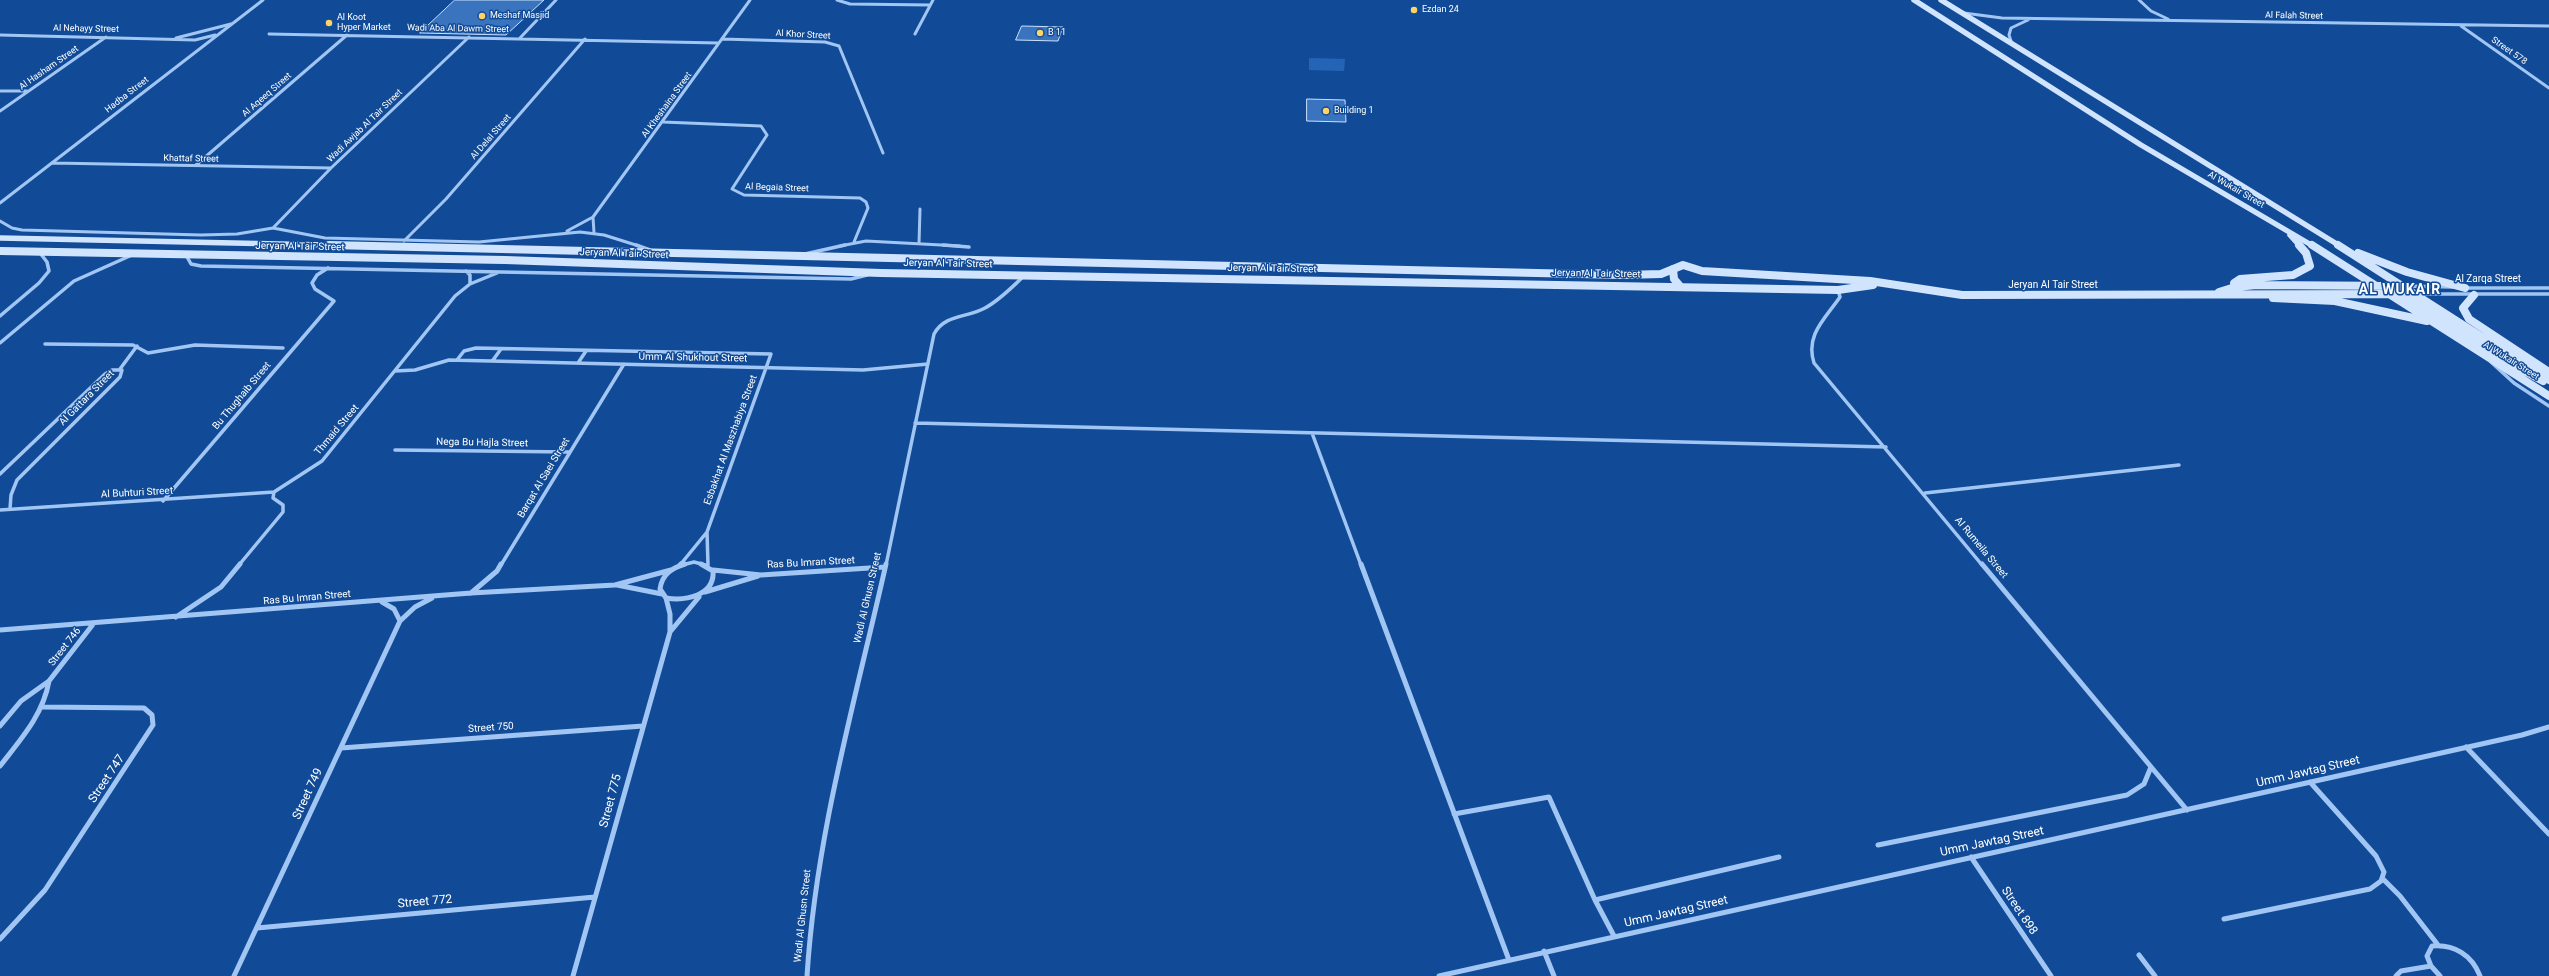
<!DOCTYPE html>
<style>
body{margin:0}
canvas{display:block;background:#114b97}
</style>
<canvas width="2549" height="976"></canvas>
<script>
const g = document.querySelector('canvas').getContext('2d');
g.lineJoin = 'round';
function fillPath(path, color) {
  g.fillStyle = color;
  g.fill(path, 'evenodd');
}
function trace(path, color, width, dash) {
  g.strokeStyle = color;
  g.lineWidth = width;
  g.lineCap = dash ? 'butt' : 'round';
  g.setLineDash(dash || []);
  g.stroke(path);
}
function write(font, color, halo, rows, align = 'center') {
  g.font = font + ' Roboto,sans-serif';
  g.lineWidth = 3;
  g.setLineDash([]);
  g.textBaseline = 'middle';
  g.strokeStyle = halo;
  g.fillStyle = color;
  for (const [text, x, y, turn = 0] of rows) {
    g.save();
    g.translate(x, y);
    g.rotate((+turn || 0) * Math.PI / 180);
    g.textAlign = isNaN(turn) ? turn : align;
    if (halo) g.strokeText(text, 0, 0);
    g.fillText(text, 0, 0);
    g.restore();
  }
}
const green = new Path2D(`
 M1309 58 1345 59 1344 71 1309 70Z`);
const building = new Path2D(`
 M455 0H544L506 35 420 33Z
 M1022 26 1063 27 1058 41 1016 40Z
 M1307 99 1345 100 1346 122 1307 121Z`);
const streetFar2 = new Path2D(`
 M837 0 850 4 930 5
 M2139 0 2151 11 2168 19
 M1964 13 2002 18 2549 26
 M2461 26 2549 88
 M269 34 719 43
 M915 34 933 0
 M0 35 195 40 215 35
 M176 38 231 24
 M520 38 556 0
 M722 39 825 42 839 46 883 153
 M2012 44 2009 35 2011 28 2028 20
 M0 91H27
 M0 111 106 37
 M663 122 761 126 767 135 732 189 744 195 860 198 866 202 868 208 854 242
 M52 163 331 168
 M196 165 347 35
 M0 203 263 0
 M593 217 594 233
 M0 221 12 228 22 230 201 235 237 234 273 228 325 238 479 242 580 232 604 235 639 246
 M273 228 331 168 469 37
 M567 231 593 217 750 0
 M404 241 446 199 585 39
 M919 244 920 209
 M840 246 866 241 960 246`);
const streetFar1 = new Path2D(`
 M636 245 650 250
 M943 245 969 247
 M805 254 845 245
 M186 255 191 264 201 266 851 279 867 275
 M466 271 470 275V284
 M2405 286 2453 287
 M2463 288H2549
 M1838 290 1840 297C1825 319 1805 335 1814 363L1982 565
 M2418 294H2549
 M0 316 39 283 49 271 47 262 40 253
 M0 343 74 281 132 255
 M45 344 133 345 148 353 195 345 283 348
 M457 360 464 351 476 348 771 354 707 532 680 565
 M493 360 501 349
 M2491 362 2514 383 2549 406
 M578 363 586 351
 M120 369 137 346
 M395 371 415 370 449 360 863 370 928 364
 M915 423 1886 447
 M1312 433 1361 565
 M395 450 569 452
 M0 474 105 374 112 370H122L120 377 17 480 11 495 10 509
 M1925 493 2179 465
 M163 501 334 301 315 289 312 283 317 275 328 268
 M0 510 274 492
 M707 532 708 565
 M239 565 283 512V505L273 498 274 492 322 461 455 296 470 284 497 273
 M501 565 624 364
 M682 565 694 562 705 565
 M886 565 934 334C945 314 967 318 985 308 1000 300 1012 287 1024 276`);
const street = new Path2D(`
 M685 564C672 568 662 574 660 589L666 598C685 601 715 596 713 571L701 564
 M1361 564 1509 960
 M1982 564 2187 810
 M679 566 681 564
 M713 570 761 575 885 567
 M617 585 662 594
 M705 592 758 576
 M471 593 497 571 501 564
 M382 602 394 609 400 621
 M176 617 221 587 240 564
 M0 630 471 593 615 585 671 570
 M670 632 699 597
 M0 726 21 701 49 681 94 623
 M2466 747 2549 834
 M341 748 643 726
 M0 766C21 739 43 715 49 681
 M1454 814 1549 797 1595 900 1614 936
 M1878 845 2127 795 2144 784 2151 767
 M1971 857 2051 976
 M2383 879 2400 896 2438 945
 M1595 900 1779 857
 M2224 919 2370 889 2381 881 2384 872 2376 856 2310 782
 M257 928 595 897
 M0 939 45 890 153 725 152 715 144 708 43 707
 M1544 951 1554 976
 M2139 955 2155 976
 M234 976 400 621 415 607 432 598
 M573 976 670 632V614L666 598
 M807 976C816 834 855 702 886 564
 M1439 976 2522 735 2549 727
 M2396 976 2401 971 2431 966
 M2440 976 2431 966 2427 956 2432 946C2454 944 2472 955 2480 976`);
const secondaryFar1 = new Path2D(`
 M1914 0 2141 145 2313 246
 M1941 0 2340 246
 M2290 235 2300 246
 M0 238 373 246`);
const secondary = new Path2D(`
 M329 245 1623 275 1661 274 1683 265 1702 271 1870 281 1962 295 2416 294
 M2312 245 2549 396
 M2338 245 2549 380
 M0 251 505 260 881 273 1838 290 1873 285
 M2358 253 2407 272 2465 288
 M1673 269 1674 279 1680 286
 M2235 287 2234 283 2240 279 2293 275 2310 266 2306 253 2299 245
 M2219 292 2235 287 2257 285 2403 286
 M2401 294 2504 360 2543 381
 M2474 295 2463 308 2469 319 2549 372
 M2273 298 2335 301 2427 321`);
const markers = [
 [1414,10,4,"#ffd364"],
 [482,16,4,"#ffd364"],
 [329,23,4,"#ffd364"],
 [1040,33,4,"#ffd364"],
 [1326,111,4,"#ffd364"]
];
const farPoinames = [
 ["Ezdan 24",1422,10],
 ["Meshaf Masjid",490,16],
 ["Al Koot",337,18],
 ["Hyper Market",337,28],
 ["B 11",1048,33],
 ["Building 1",1334,111]
];
const farStreetnames = [
 ["Al Falah Street",2294,16,1],
 ["Al Nehayy Street",86,29,1],
 ["Wadi Aba Al Dawm Street",458,29,1],
 ["Al Khor Street",803,35,3],
 ["Street 578",2509,51,35],
 ["Al Hasham Street",49,68,-35],
 ["Hadba Street",127,95,-38],
 ["Al Aqeeq Street",267,95,-41],
 ["Al Kheshaina Street",667,105,-54],
 ["Wadi Awjab Al Tair Street",365,126,-44],
 ["Al Delal Street",491,137,-49],
 ["Khattaf Street",191,159,1],
 ["Al Begaia Street",777,188,2],
 ["Al Wukair Street",2236,190,30],
 ["Al Wukair Street",2511,361,32]
];
const streetNames = [
 ["Jeryan Al Tair Street",300,247,1],
 ["Jeryan Al Tair Street",624,254,2],
 ["Jeryan Al Tair Street",948,264,1],
 ["Jeryan Al Tair Street",1272,269,1],
 ["Jeryan Al Tair Street",1596,274,1],
 ["Al Zarqa Street",2488,279],
 ["Jeryan Al Tair Street",2053,285],
 ["Umm Al Shukhout Street",693,358,1],
 ["Bu Thughaib Street",242,396,-50],
 ["Al Gattara Street",87,398,-45],
 ["Thmaid Street",337,430,-50],
 ["Esbakhat Al Maszhabiya Street",731,440,-70],
 ["Nega Bu Hajla Street",482,443,1],
 ["Barqat Al Saei Street",544,478,-59],
 ["Al Buhturi Street",137,493,-3],
 ["Al Rumeila Street",1981,548,50],
 ["Ras Bu Imran Street",811,563,-3],
 ["Ras Bu Imran Street",307,598,-5],
 ["Wadi Al Ghusn Street",868,598,-77],
 ["Street 746",65,647,-52],
 ["Street 750",491,728,-4],
 ["Wadi Al Ghusn Street",803,916,-84]
];
const nearStreetnames = [
 ["Umm Jawtag Street",2308,772,-13],
 ["Street 747",107,779,-56],
 ["Street 749",308,794,-65],
 ["Street 775",611,801,-75],
 ["Umm Jawtag Street",1992,842,-12],
 ["Street 772",425,902,-5],
 ["Street 898",2019,911,56],
 ["Umm Jawtag Street",1676,912,-13]
];
const districtNames = [
 ["AL WUKAIR",2400,290]
];
fillPath(green, '#2464b6');
fillPath(building, '#3a74bf');
trace(building, '#cae1fe', 1);
trace(streetFar2, '#a2c6f4', 3);
trace(streetFar1, '#a2c6f4', 3.5);
trace(street, '#a2c6f4', 5);
trace(secondaryFar1, '#d1e4fd', 5.5);
trace(secondary, '#d1e4fd', 8);
for (const [x, y, r, color] of markers) {
  const dot = new Path2D();
  dot.arc(x, y, r, 0, 2 * Math.PI);
  g.fillStyle = color;
  g.fill(dot);
  trace(dot, '#114b97', 1.5);
}
write('9px', '#fff', '#114b97', farPoinames, 'left');
write('9px', '#fff', '#114b97', farStreetnames);
write('10px', '#fff', '#114b97', streetNames);
write('12px', '#fff', '#114b97', nearStreetnames);
g.letterSpacing = '1px';
write('bold 14px', '#fff', '#114b97', districtNames);
g.letterSpacing = '0px';
</script>
